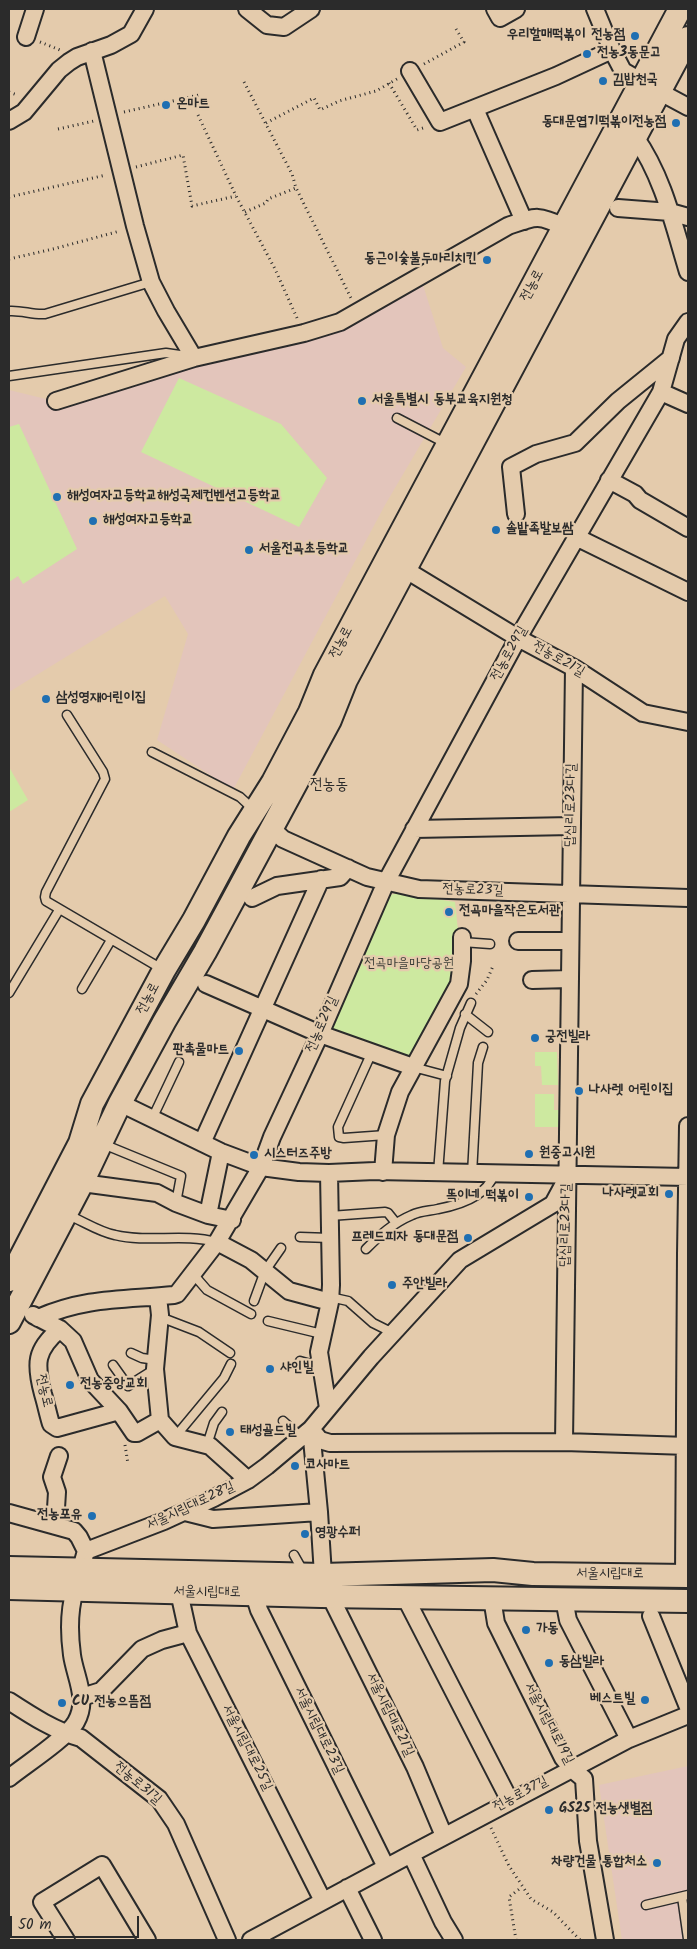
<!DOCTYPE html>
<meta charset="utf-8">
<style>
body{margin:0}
#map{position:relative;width:697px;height:1949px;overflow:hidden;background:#e4cbac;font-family:Kalam,sans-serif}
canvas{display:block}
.frame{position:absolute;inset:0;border:10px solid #2b2b2b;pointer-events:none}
.scale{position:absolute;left:10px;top:1916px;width:129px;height:22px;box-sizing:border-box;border:2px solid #2b2b2b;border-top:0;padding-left:6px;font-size:15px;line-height:18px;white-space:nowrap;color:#2b2b2b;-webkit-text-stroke:4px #e4cbac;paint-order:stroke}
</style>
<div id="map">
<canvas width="697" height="1949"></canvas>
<div class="frame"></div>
<div class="scale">50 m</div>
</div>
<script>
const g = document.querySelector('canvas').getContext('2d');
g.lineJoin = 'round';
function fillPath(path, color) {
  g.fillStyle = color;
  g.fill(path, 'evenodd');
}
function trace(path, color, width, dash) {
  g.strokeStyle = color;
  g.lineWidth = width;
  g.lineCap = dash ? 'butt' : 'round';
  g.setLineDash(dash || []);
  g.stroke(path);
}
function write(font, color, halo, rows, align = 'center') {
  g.font = font + ' Kalam,"Poor Story",sans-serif';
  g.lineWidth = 4.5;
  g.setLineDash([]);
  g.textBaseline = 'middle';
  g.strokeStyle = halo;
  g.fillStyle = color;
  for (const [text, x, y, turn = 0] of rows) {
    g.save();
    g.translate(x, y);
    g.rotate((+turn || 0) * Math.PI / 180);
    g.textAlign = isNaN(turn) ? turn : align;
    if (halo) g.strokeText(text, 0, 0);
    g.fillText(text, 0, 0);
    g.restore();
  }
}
const built = new Path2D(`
 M422 282 443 348 466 367 385 505 233 790 157 740 188 634 165 596 9 692V390L46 399 195 363 252 354 333 330Z
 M688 1766V1940H622L599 1785Z`);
const green = new Path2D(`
 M179 378 281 424 327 478 299 527 141 452Z
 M19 424 77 549 23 584 18 576 9 582V427Z
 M9 767 28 800 9 812Z
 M399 893 455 902 459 940 457 980 411 1063 326 1032 386 899 390 895Z
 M535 1052H557L558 1085H542L541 1066H535Z
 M535 1094H554V1110H559V1127H535Z`);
const path = new Path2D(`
 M40 42 60 50
 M424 64 464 42 456 29
 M244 82 292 174 296 188 351 298
 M389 83 417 130 426 127
 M9 92 17 95
 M124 112 199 95
 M198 115 236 196 275 269 297 318
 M266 123 314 98 320 110 339 101 376 91 397 79
 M58 129 94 121
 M136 167 183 155 192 206 236 196
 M9 197 106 175
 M245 212 266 203 268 199 296 188
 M9 259 53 249 120 231
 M476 994 487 980 493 966
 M125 1445 128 1464
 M491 1828 509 1866 531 1899 553 1912 580 1940
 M516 1940 509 1897 522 1887`);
const service = new Path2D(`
 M9 311C22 310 32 315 45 314L151 282
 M9 376 166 353 187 356
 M397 418 447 444
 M67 715 103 772 105 779 46 892 45 897 46 901 162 969
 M152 752 240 797 254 810
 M462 942 490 944
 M82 989 111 940
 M9 993 59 910
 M465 1014 488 1032
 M372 1052 338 1127 339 1137 344 1138 386 1135
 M413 1067 447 1076
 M152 1119 179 1062
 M103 1144 181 1176 176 1203
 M438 1173 445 1081 460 1028 471 1003
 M472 1174 478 1063 483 1047
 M68 1215C83 1221 99 1232 115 1235 148 1243 183 1233 216 1242
 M330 1216 385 1212 388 1213 396 1223
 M300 1237 330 1238
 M366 1249C380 1235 393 1223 412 1215 420 1211 429 1211 438 1209 459 1205 487 1196 494 1174
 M193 1274 207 1290 251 1314
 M330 1297 348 1301 373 1323 393 1333
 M254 1301 265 1271 281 1248
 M160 1317 199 1332 230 1353
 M268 1321 322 1334
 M131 1353 142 1358 156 1360
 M300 1361 321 1367
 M113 1365 128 1386 155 1369
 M283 1421 301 1437
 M175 1437 224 1378 231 1364
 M207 1445 214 1423 222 1412
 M294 1555 303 1571
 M682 1897 688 1939
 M646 1905 688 1895`);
const minor = new Path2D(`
 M247 9 267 25 284 27 311 9
 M495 9 500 18 516 9
 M595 9 612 50 623 71 642 82
 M26 37 35 9
 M92 51 135 226 151 282 166 311 194 358
 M410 71 440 122 556 76 612 50
 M660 92 688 107
 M475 109 524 221
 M9 121 24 112 59 70 69 62 77 57 111 45 131 34 145 9
 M635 137C663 176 674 226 688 272
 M618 208 670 212 688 217
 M661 392 688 404
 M56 401 194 358 304 333 340 322 508 226C536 216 537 214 565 227
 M609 480 635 494 640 500 688 528
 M516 514 511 467 536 454 575 443 618 401 671 358
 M576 537 688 592
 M406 570 518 638 574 668 643 713 688 722
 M271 828 283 839 367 877 419 889 688 898
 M414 829 572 826
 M252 898 277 886 340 877 348 868
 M518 941H570
 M532 980 570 979
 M206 984 320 1034 413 1067
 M120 1103 221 1152 261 1167 299 1172 329 1173 375 1171 688 1177
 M202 1143 321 879
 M383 1172 386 1135 400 1092 459 984 462 961V937
 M82 1183 157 1193 176 1203 208 1215 232 1220
 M208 1215 221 1152
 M217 1242 251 1260 289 1291 330 1302
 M158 1297 160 1315 155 1369 160 1420 175 1437 210 1446 248 1480
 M33 1315 60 1329 73 1341 90 1380 119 1411 134 1433H137L160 1420
 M38 1318C86 1297 124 1300 174 1295L177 1294 217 1242 261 1167 272 1137 320 1034 386 882 518 638 661 392 676 339 688 322
 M60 1329C35 1350 35 1364 43 1394 46 1404 48 1414 51 1424L57 1428 119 1411
 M328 1408 319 1352 330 1302 331 1285 329 1173
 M311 1429 320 1440 330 1443 564 1442 688 1446
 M311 1429 319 1512 323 1575
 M564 1442 574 668
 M185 1512 213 1519 319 1512
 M9 1513 74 1531 79 1537 86 1551
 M55 1525 57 1492 52 1477 59 1456
 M81 1569 86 1551 164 1521 214 1498 248 1480 267 1466 311 1429 371 1357 460 1260 553 1204 566 1180
 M684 1575 686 1254 688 1126
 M179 1592 188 1633 323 1901
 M254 1594 259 1610 386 1867
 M330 1596 415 1767 444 1836
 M405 1597 510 1801
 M492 1598 496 1623 563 1758 572 1769 584 1779 588 1841 605 1940
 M564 1599 568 1620 629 1739
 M651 1616 688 1707
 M82 1697 101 1691 142 1649 162 1640 188 1633
 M9 1701C32 1716 55 1731 81 1738L159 1799 176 1824 227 1940
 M9 1778C25 1765 67 1738 76 1722 89 1699 75 1677 72 1655 69 1633 69 1610 75 1590
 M411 1854 443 1922 454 1940
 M347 1888 373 1940
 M66 1940 42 1902 102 1865 147 1940
 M251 1940 411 1854 629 1739 688 1715`);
const secondary = new Path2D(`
 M9 1280 80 1143 92 1104 164 970 194 920 239 836 273 782 310 712 325 675 680 9
 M9 1322 82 1183 120 1103 164 1022 205 952 330 720 346 680 688 38
 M9 1568 323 1575 493 1570 533 1574 688 1576
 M9 1588 321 1596 688 1601`);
const markers = [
 [635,36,5,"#1f6fb2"],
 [587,54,5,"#1f6fb2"],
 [603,81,5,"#1f6fb2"],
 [166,105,5,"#1f6fb2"],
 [676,123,5,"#1f6fb2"],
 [487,260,5,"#1f6fb2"],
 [362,401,5,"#1f6fb2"],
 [57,497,5,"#1f6fb2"],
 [93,521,5,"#1f6fb2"],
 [496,530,5,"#1f6fb2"],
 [249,550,5,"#1f6fb2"],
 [46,699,5,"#1f6fb2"],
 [449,912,5,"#1f6fb2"],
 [535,1038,5,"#1f6fb2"],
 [239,1051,5,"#1f6fb2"],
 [579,1091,5,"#1f6fb2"],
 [529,1154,5,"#1f6fb2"],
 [254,1155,5,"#1f6fb2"],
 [669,1194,5,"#1f6fb2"],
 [529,1197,5,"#1f6fb2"],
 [468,1238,5,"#1f6fb2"],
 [392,1285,5,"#1f6fb2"],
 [270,1369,5,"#1f6fb2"],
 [70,1385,5,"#1f6fb2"],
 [230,1432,5,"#1f6fb2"],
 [295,1466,5,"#1f6fb2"],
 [92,1516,5,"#1f6fb2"],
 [305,1534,5,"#1f6fb2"],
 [526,1630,5,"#1f6fb2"],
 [549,1663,5,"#1f6fb2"],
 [645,1700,5,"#1f6fb2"],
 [62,1703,5,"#1f6fb2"],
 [549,1810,5,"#1f6fb2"],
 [657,1863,5,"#1f6fb2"]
];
const poiNames = [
 ["우리할매떡볶이 전농점",625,36,"right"],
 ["전농3동문고",597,54],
 ["김밥천국",613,81],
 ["온마트",176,105],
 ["동대문엽기떡볶이전농점",666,123,"right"],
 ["동근이숯불두마리치킨",477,260,"right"],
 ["서울특별시 동부교육지원청",372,401],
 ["해성여자고등학교해성국제컨벤션고등학교",67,497],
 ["해성여자고등학교",103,521],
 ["솔밭족발보쌈",506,530],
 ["서울전곡초등학교",259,550],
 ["삼성영재어린이집",56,699],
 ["전곡마을작은도서관",459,912],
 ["궁전빌라",545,1038],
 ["판촉물마트",229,1051,"right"],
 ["나사렛 어린이집",589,1091],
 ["원중고시원",539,1154],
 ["시스터즈주방",264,1155],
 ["나사렛교회",659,1194,"right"],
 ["똑이네 떡볶이",519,1197,"right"],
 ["프레드피자 동대문점",458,1238,"right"],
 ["주안빌라",402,1285],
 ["샤인빌",280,1369],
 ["전농중앙교회",80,1385],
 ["태성골드빌",240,1432],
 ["코사마트",305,1466],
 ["전농포유",82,1516,"right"],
 ["영광수퍼",315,1534],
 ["가동",536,1630],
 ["동삼빌라",559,1663],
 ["베스트빌",635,1700,"right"],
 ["CU 전농으뜸점",72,1703],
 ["GS25 전농샛별점",559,1810],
 ["차량건물 통합처소",647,1863,"right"]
];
const streetNames = [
 ["전농로",533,286,-62],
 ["전농로",342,643,-62],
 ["전농로29길",510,654,-61],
 ["전농로21길",558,660,30],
 ["답십리로23다길",572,805,-89],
 ["전농로23길",473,891,2],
 ["전농로",149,999,-62],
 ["전농로29길",323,1025,-66],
 ["답십리로23다길",567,1225,-89],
 ["전농로",43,1391,77],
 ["서울시립대로28길",191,1507,-25],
 ["서울시립대로",610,1575],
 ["서울시립대로",207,1593,1],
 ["서울시립대로21길",389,1715,64],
 ["서울시립대로19길",548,1724,62],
 ["서울시립대로23길",318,1731,64],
 ["서울시립대로25길",246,1748,63],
 ["전농로31길",137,1784,40],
 ["전농로37길",521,1795,-28]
];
const parkNames = [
 ["전곡마을마당공원",409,965]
];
const quarterNames = [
 ["전농동",329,786]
];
fillPath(built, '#e3c5bb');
fillPath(green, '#cde9a0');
trace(service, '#2b2b2b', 11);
trace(minor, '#2b2b2b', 20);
trace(secondary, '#2b2b2b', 26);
trace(path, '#2b2b2b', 3, [1, 4]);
trace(service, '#e4cbac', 8);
trace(minor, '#e4cbac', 16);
trace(secondary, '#e4cbac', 22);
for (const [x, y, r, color] of markers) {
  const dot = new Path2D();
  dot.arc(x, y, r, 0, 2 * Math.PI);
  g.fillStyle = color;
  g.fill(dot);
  trace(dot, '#e4cbac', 2);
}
write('bold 14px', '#2b2b2b', '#e4cbac', poiNames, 'left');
write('14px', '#2b2b2b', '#e4cbac', streetNames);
write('14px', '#3b3e37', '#e4cbac', parkNames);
write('16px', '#2b2b2b', '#e4cbac', quarterNames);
</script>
